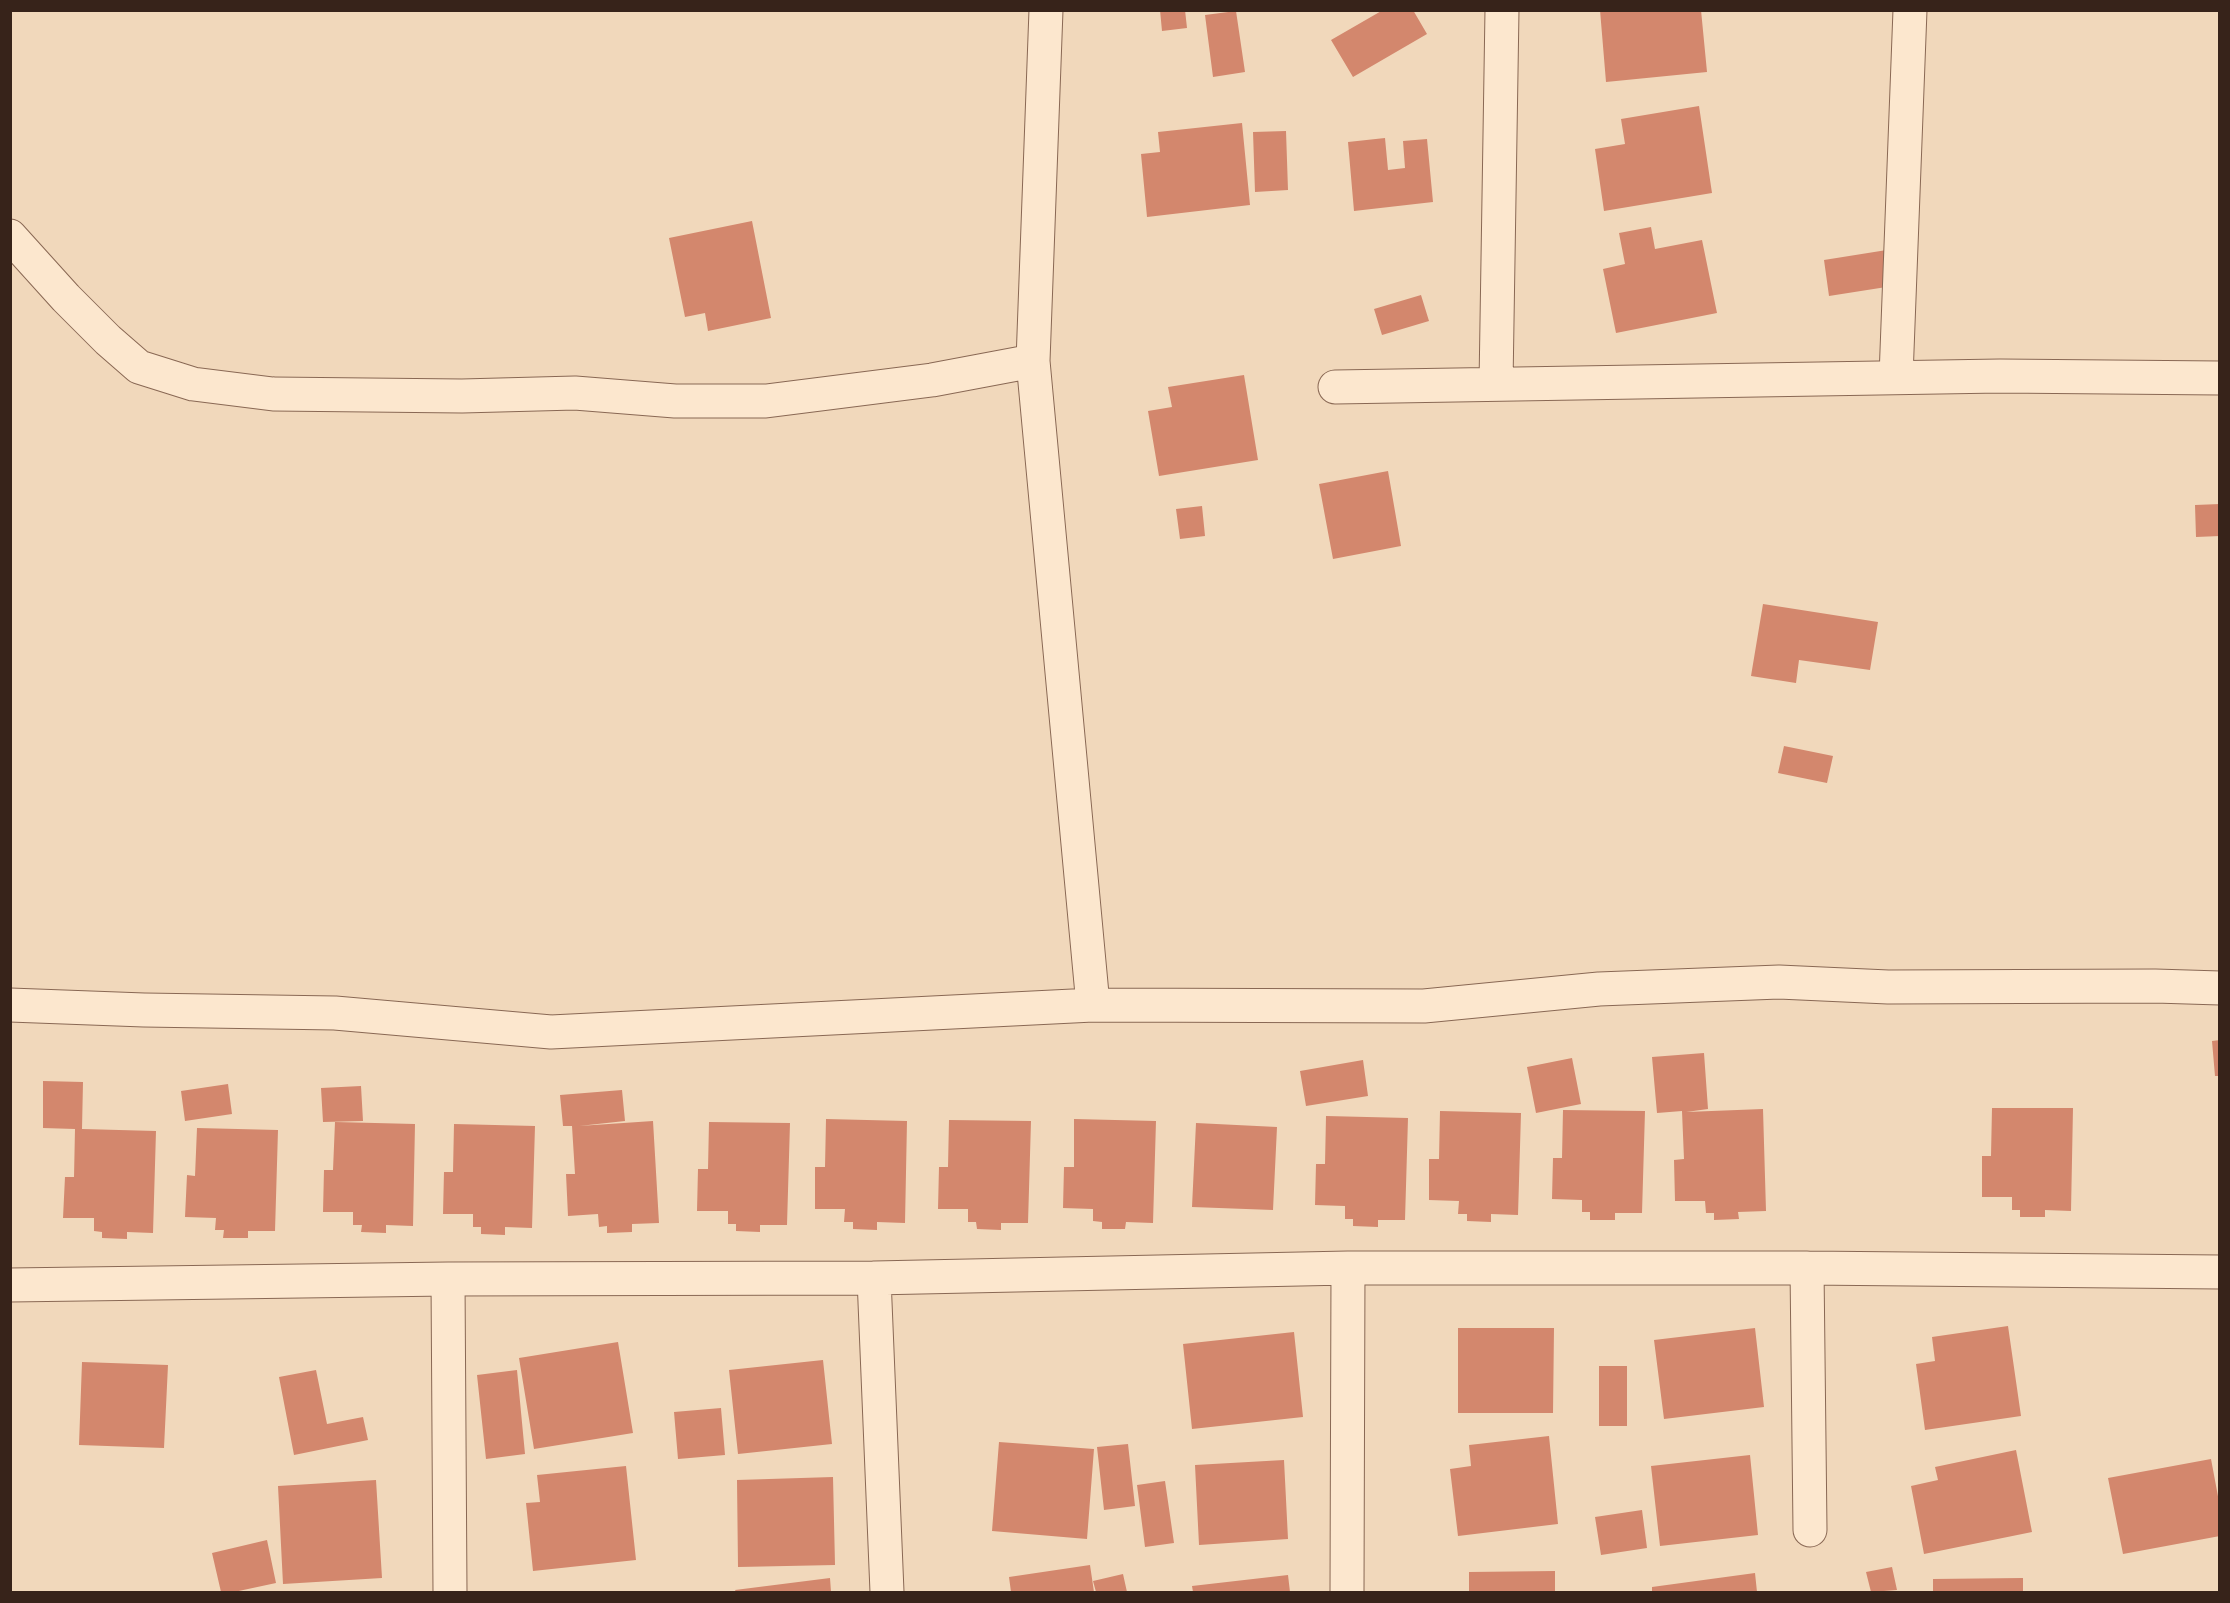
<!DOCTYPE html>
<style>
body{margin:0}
#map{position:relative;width:2230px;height:1603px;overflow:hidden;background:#f1d8bb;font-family:Lora,serif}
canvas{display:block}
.frame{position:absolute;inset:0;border:12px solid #37231a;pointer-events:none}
</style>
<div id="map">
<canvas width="2230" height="1603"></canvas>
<div class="frame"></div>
</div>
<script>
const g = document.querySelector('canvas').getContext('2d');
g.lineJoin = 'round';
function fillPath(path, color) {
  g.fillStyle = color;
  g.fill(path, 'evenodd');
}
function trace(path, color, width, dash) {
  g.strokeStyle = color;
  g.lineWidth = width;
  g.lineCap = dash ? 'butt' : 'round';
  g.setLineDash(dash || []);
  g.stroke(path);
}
const building = new Path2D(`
 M1160 10H1185L1187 28 1162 31Z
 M1383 10H1413L1427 34 1353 77 1331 40Z
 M1600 10H1701L1707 72 1606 82Z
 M1236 11 1245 72 1213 77 1205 15Z
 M1699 106 1712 193 1604 211 1595 149 1625 144 1621 119Z
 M1242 123 1250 205 1147 217 1141 154 1160 152 1158 132Z
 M1286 131 1288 190 1255 192 1253 132Z
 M1385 138 1388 170 1405 168 1403 141 1427 139 1433 202 1354 211 1348 142Z
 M752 221 771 318 708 331 705 313 685 317 669 238Z
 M1651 227 1655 249 1702 240 1717 313 1616 333 1603 269 1625 264 1619 233Z
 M1893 249 1899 285 1829 296 1824 260Z
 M1421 295 1429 321 1382 335 1374 309Z
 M1244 375 1258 460 1159 476 1148 411 1172 407 1168 387Z
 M1388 471 1401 546 1333 559 1319 484Z
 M2220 504V536L2196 537 2195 505Z
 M1202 506 1205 536 1180 539 1176 509Z
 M1763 604 1878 622 1870 670 1799 660 1796 683 1751 676Z
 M1784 746 1833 756 1827 783 1778 773Z
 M2220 1040V1076H2215L2212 1041Z
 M1704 1053 1708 1109 1686 1112 1763 1109 1766 1211 1738 1212 1739 1219 1714 1220V1213H1706L1705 1201H1675L1674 1160 1684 1159 1682 1111 1657 1113 1652 1057Z
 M1572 1058 1581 1104 1536 1113 1527 1067Z
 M1363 1060 1368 1096 1306 1106 1300 1071Z
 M43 1081 83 1082 82 1129 156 1131 153 1233 127 1232V1239L102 1238V1232L94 1231V1218H63L65 1177H74L75 1129 43 1128Z
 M228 1084 232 1114 185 1121 181 1091Z
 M361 1086 363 1121 323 1122 321 1088Z
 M622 1090 625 1121 579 1126 653 1121 659 1223 632 1224V1232L607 1233V1226L599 1227 598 1214 568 1216 566 1174H575L572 1126H563L560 1095Z
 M1992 1108H2073L2071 1211 2045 1210V1217H2020V1210H2012V1197H1982V1156H1991Z
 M1563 1110 1645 1111 1642 1213H1615V1220H1590V1212H1582V1200L1552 1199 1553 1158H1562Z
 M1440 1111 1521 1113 1518 1215 1491 1214V1222L1467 1221V1214H1458L1459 1201 1429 1200V1159H1439Z
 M1326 1116 1408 1118 1405 1220H1378V1227L1353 1226V1219H1345V1206L1315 1205 1316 1164H1325Z
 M826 1119 907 1121 905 1223 877 1222V1230L853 1229V1222H844L845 1209H815V1167H825Z
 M1074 1119 1156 1121 1153 1223 1126 1222 1125 1229H1102V1222L1093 1221V1209L1063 1208 1064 1167H1074Z
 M949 1120 1031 1121 1028 1223H1001V1230L977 1229 976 1222H968V1209H938L939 1167H948Z
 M335 1122 415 1124 413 1226 386 1225V1233L361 1232 362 1225H353V1212H323L324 1170H333Z
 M709 1122 790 1123 787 1225H760V1232L736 1231V1224H728V1211H697L698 1169H708Z
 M1196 1123 1277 1127 1273 1210 1192 1207Z
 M454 1124 535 1126 532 1228 505 1227V1235L481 1234V1227H473V1214H443L444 1172H453Z
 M197 1128 278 1130 275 1231H248V1238H223L224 1230H215L216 1218 185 1217 187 1175 195 1176Z
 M2008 1326 2021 1416 1925 1430 1916 1364 1935 1361 1932 1337Z
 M1458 1328H1554L1553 1413H1458Z
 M1755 1328 1764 1407 1664 1419 1654 1340Z
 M1294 1332 1303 1417 1192 1429 1183 1344Z
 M618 1342 633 1433 534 1449 519 1358Z
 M823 1360 832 1444 738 1454 729 1370Z
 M82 1362 168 1365 164 1448 79 1445Z
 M1599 1366H1627V1426H1599Z
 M316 1370 327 1424 363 1417 368 1440 294 1455 279 1377Z
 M517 1370 525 1454 486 1459 477 1375Z
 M721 1408 725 1455 678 1459 674 1412Z
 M1549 1436 1558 1524 1458 1536 1450 1469 1471 1466 1469 1445Z
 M999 1442 1094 1449 1087 1539 992 1531Z
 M1128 1444 1135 1506 1104 1510 1097 1447Z
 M2016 1450 2032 1532 1924 1554 1911 1486 1938 1480 1935 1467Z
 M1750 1455 1758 1535 1660 1546 1651 1466Z
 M2211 1459 2220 1507V1536L2123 1554 2108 1478Z
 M1284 1460 1288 1539 1199 1545 1195 1465Z
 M626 1466 636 1560 533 1571 526 1503 540 1502 537 1475Z
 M833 1477 835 1565 738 1567 737 1480Z
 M376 1480 382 1578 283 1584 278 1486Z
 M1165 1481 1174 1543 1145 1547 1137 1485Z
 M1642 1510 1647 1548 1601 1555 1595 1517Z
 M267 1540 276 1583 234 1592H221L212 1553Z
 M1090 1565 1094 1592H1011L1009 1577Z
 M1892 1567 1897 1590 1871 1592 1866 1572Z
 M1555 1571V1592H1469V1572Z
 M1755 1573 1757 1592H1652V1587Z
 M1123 1574 1127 1592H1096L1093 1581Z
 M1288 1575 1290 1592H1193L1192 1586Z
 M830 1578 831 1592H736L735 1590Z
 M2023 1578V1592H1933V1579Z`);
const minor = new Path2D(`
 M1046 10 1033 361 1093 1005
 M10 236 66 298 108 340 139 367 193 384 273 394 462 396 575 393 675 401H766L932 380 1033 361
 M1896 377 1910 10
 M1496 384 1502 10
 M1335 387 2000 376 2220 378
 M10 1005 144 1010 335 1013 551 1032 1093 1005 1424 1006 1599 989 1779 982 1888 987 2155 986 2220 988
 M1807 1268 1810 1530
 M874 1278 887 1592
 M448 1279 450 1592
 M10 1285 448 1279 874 1278 1348 1268H1807L2220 1272
 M1347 1592 1348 1268`);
fillPath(building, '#d3876d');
trace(minor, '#896854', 35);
trace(minor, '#fce7ce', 33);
</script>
